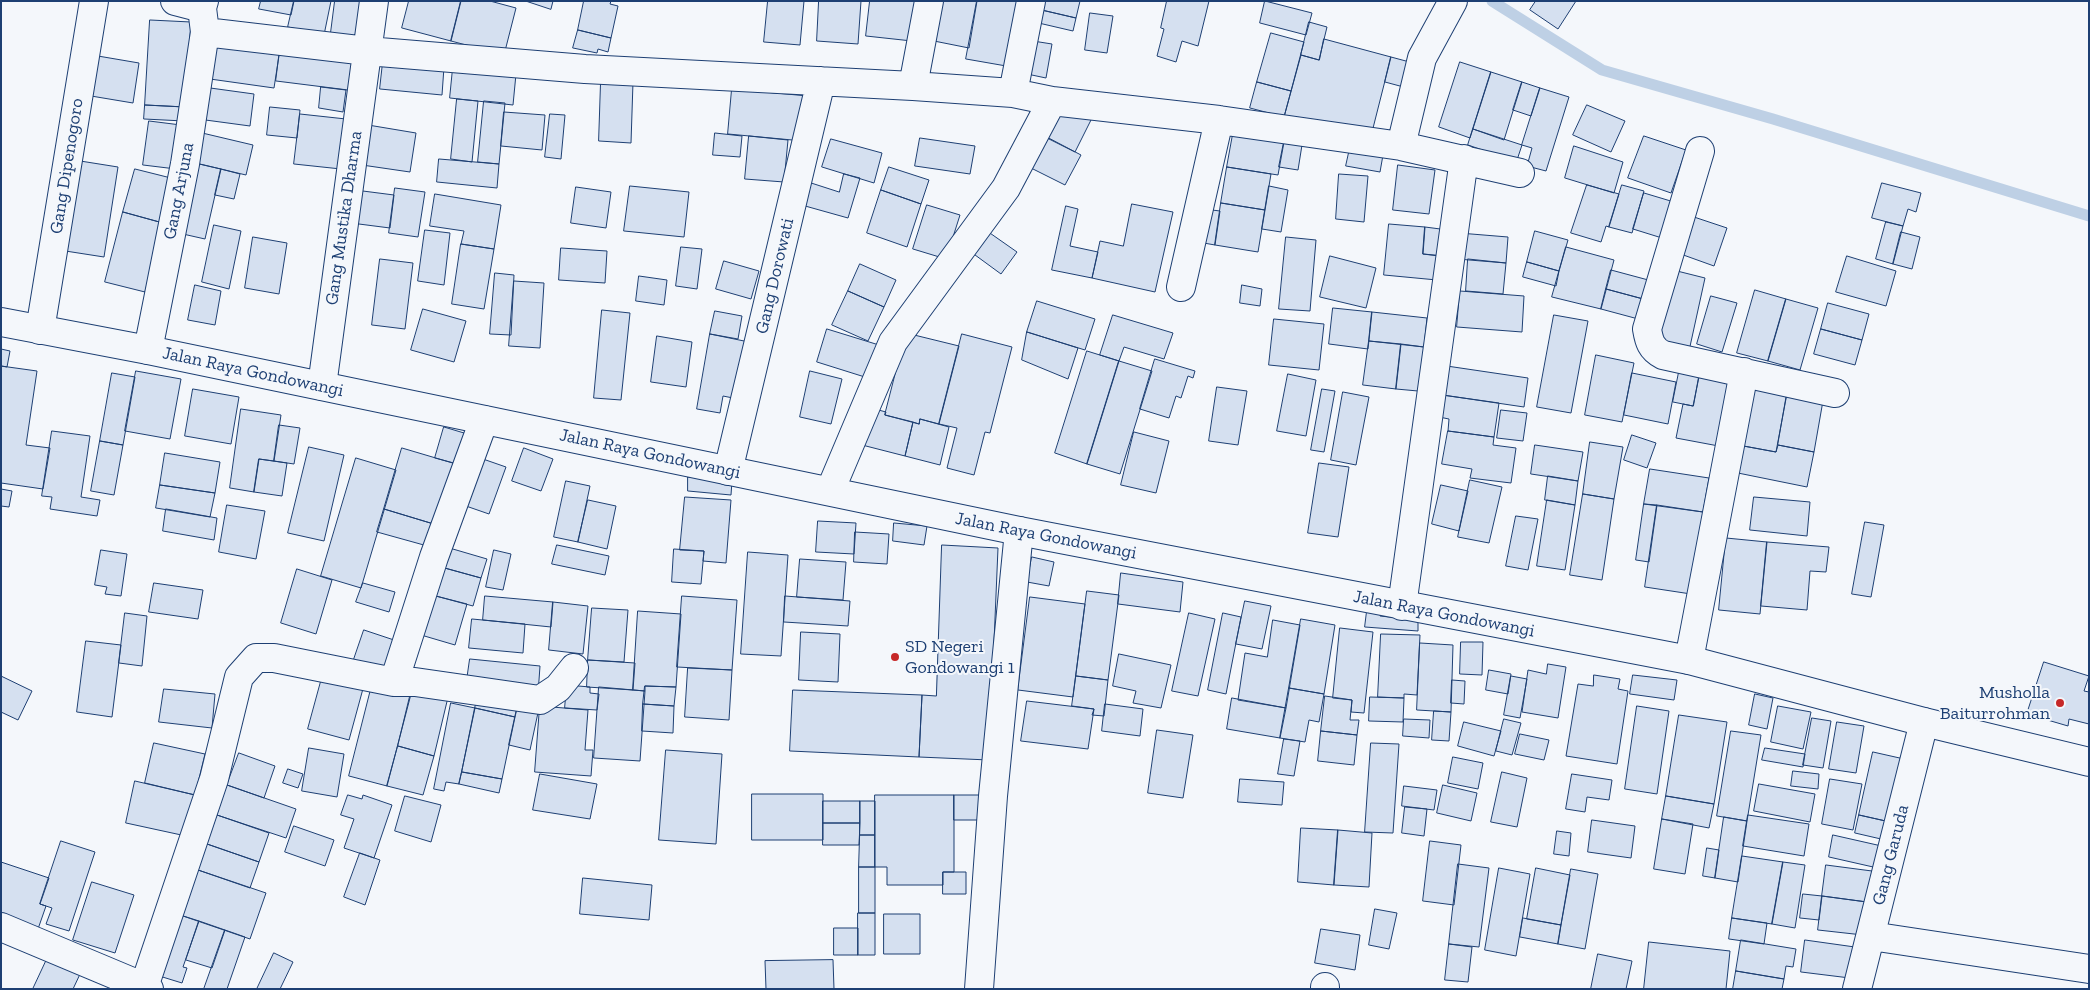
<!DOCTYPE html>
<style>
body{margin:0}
#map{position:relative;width:2090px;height:990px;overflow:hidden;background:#f4f7fb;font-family:"Zilla Slab",serif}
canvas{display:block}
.frame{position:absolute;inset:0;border:2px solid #1d3f73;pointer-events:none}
</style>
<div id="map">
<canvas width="2090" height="990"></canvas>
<div class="frame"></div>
</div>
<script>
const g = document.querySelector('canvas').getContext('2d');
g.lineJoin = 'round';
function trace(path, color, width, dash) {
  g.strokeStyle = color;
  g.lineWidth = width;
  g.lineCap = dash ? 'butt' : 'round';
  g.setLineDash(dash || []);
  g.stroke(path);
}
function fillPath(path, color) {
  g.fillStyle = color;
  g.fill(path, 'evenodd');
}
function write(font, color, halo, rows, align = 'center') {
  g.font = font + ' "Zilla Slab",serif';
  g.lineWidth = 4;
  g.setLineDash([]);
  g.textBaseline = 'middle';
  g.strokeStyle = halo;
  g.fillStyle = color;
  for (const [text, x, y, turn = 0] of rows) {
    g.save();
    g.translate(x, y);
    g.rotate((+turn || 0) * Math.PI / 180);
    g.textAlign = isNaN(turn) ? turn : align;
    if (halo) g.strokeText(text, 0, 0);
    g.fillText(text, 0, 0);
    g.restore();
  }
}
const stream = new Path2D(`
 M1492 1 1602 70 1773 119 2089 216`);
const building = new Path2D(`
 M261 1H294L291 15 259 9Z
 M294 1H331L324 35 288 27Z
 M335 1H369L363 44 330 40Z
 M409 1H461L451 41 402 28Z
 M461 1H490L516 8 504 55 451 41Z
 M526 1H553L551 9Z
 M584 1H611L610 4 618 6 611 38 578 30Z
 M768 1H804L800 45 764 42Z
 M819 1H861L858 44 817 41Z
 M870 1H917L912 41 866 36Z
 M936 1H977L969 48 929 40Z
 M977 1H1024L1012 67 966 59Z
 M1035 1H1080L1076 18 1033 8Z
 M1167 1H1209L1198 46 1182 41 1176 62 1157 56 1164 29 1161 28Z
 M1265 1 1312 13 1306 35 1260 23Z
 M1536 1H1576L1558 29 1530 10Z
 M1033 8 1076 18 1073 31 1030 21Z
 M1090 13 1113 16 1107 53 1085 50Z
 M150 20 191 22 185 107 145 105Z
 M1309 22 1327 27 1319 60 1301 55Z
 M578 30 611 38 608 52 598 49 597 53 573 48Z
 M1271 33 1304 42 1291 91 1257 82Z
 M1324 39 1391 57 1370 140 1284 117 1301 55 1319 60Z
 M215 41 280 49 274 88 210 79Z
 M1033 41 1052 44 1046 78 1027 74Z
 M280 49 360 60 356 91 276 81Z
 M92 55 139 63 133 103 85 95Z
 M1391 57 1417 64 1411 89 1385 82Z
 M383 62 444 67 442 95 380 89Z
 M1460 62 1491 72 1470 138 1439 127Z
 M453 68 516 74 513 105 450 98Z
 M1491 72 1522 82 1504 140 1473 129Z
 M601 81 633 82 631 143 599 141Z
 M1257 82 1291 91 1284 117 1250 108Z
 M1522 82 1540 88 1531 116 1513 110Z
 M203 87 254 94 250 126 198 119Z
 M321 87 346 90 343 112 319 108Z
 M1540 88 1569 97 1546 171 1527 166 1532 148 1522 145Z
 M732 89 808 96 803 141 728 134Z
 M457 99 478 101 472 162 451 159Z
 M484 101 505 103 499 164 478 162Z
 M145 105 185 107 184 121 144 119Z
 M1587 105 1625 121 1611 152 1573 135Z
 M270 107 300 110 297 138 267 135Z
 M1064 107 1091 120 1075 152 1047 138Z
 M504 112 545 115 542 150 501 146Z
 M300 114 346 119 341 169 294 164Z
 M550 114 565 115 561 159 545 157Z
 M149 121 181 125 176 169 143 165Z
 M362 124 416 133 410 172 355 164Z
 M1473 129 1522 145 1514 169 1485 160 1488 152 1468 145Z
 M198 132 253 145 246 175 191 162Z
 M715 133 742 136 740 157 713 155Z
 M1041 134 1081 155 1065 185 1025 165Z
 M1233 134 1284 142 1278 175 1227 167Z
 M749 136 788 140 784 182 745 179Z
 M1644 136 1686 150 1671 193 1628 178Z
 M920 138 975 146 970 174 915 166Z
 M831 139 882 153 874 183 822 167Z
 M1284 142 1302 145 1298 170 1279 167Z
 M1574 146 1623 162 1614 193 1565 178Z
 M1350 148 1383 155 1380 172 1346 166Z
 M439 159 499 164 497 188 437 182Z
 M74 160 118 167 104 257 59 250Z
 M191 162 221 169 205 239 174 232Z
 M1398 165 1435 170 1429 214 1393 210Z
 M889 167 929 180 921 204 881 190Z
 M1227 167 1271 174 1265 210 1221 203Z
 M135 169 175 179 163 223 123 212Z
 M221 169 240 174 234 199 215 195Z
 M844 174 860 178 848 218 798 204 805 181 839 192Z
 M1339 174 1368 176 1364 222 1336 219Z
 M1882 183 1921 193 1916 212 1908 209 1903 226 1872 218Z
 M1587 185 1619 194 1609 227 1606 226 1601 242 1571 233Z
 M1622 185 1644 191 1632 233 1609 227Z
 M630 186 689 192 684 237 624 231Z
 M1269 186 1288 190 1281 232 1262 229Z
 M576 187 611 192 606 228 571 223Z
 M395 188 425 192 418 237 389 233Z
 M355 190 394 195 390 228 351 223Z
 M881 190 921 204 907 247 867 233Z
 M1644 193 1674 202 1662 238 1633 229Z
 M435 194 501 205 494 249 461 244 464 231 430 226Z
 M1221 203 1265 210 1258 252 1215 245Z
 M1132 204 1173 212 1155 292 1092 278 1100 241 1123 246Z
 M927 205 960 215 946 259 913 249Z
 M1066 206 1078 209 1070 246 1098 252 1092 278 1052 270Z
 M1204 209 1220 211 1215 245 1198 242Z
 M123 212 163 223 145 292 105 282Z
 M1688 215 1727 228 1714 266 1675 252Z
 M1886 222 1903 226 1893 264 1876 259Z
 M1389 224 1425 227 1423 254 1439 256 1437 280 1384 275Z
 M214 225 241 231 229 289 202 282Z
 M1425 227 1448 230 1445 256 1423 254Z
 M425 230 450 233 444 285 418 281Z
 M987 231 1017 252 1001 274 971 252Z
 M1535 231 1568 240 1559 271 1527 262Z
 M1901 232 1920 237 1912 269 1893 264Z
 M1459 233 1508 237 1506 263 1457 259Z
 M253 237 287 243 279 294 245 288Z
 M1286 237 1316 240 1310 311 1279 309Z
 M461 244 494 249 484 309 452 304Z
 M681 247 702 249 697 289 676 286Z
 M1566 247 1614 260 1601 309 1552 297Z
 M561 248 607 251 605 283 559 280Z
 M1330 256 1376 268 1366 308 1320 297Z
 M1847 256 1896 271 1886 306 1836 292Z
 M380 259 413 263 405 329 372 325Z
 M1468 259 1506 263 1503 294 1466 291Z
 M724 261 759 271 751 299 716 289Z
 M1527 262 1559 271 1556 286 1523 277Z
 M860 264 896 280 884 307 848 291Z
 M1611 270 1652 281 1647 300 1606 289Z
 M1673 270 1705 278 1689 351 1656 344Z
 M495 273 514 275 511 335 490 334Z
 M639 276 667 280 664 305 636 301Z
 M514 281 544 283 540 348 509 346Z
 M195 285 221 291 215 325 188 320Z
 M1242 285 1262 289 1260 306 1240 303Z
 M1606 289 1647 300 1642 320 1601 309Z
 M1755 290 1786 299 1768 361 1737 353Z
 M848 291 884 307 868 341 832 325Z
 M1460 291 1524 296 1522 332 1457 327Z
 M1711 296 1737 303 1722 352 1697 344Z
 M1786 299 1818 308 1800 370 1768 361Z
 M1037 301 1095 319 1085 350 1027 332Z
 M1828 303 1869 314 1862 340 1821 329Z
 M1333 308 1372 312 1368 349 1329 344Z
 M423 309 466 321 454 362 411 350Z
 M602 310 630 313 621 400 594 398Z
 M715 311 742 316 738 339 710 334Z
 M1372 312 1427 318 1424 347 1369 341Z
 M1113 315 1173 333 1164 359 1124 347 1119 361 1100 355Z
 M1554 315 1588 321 1571 413 1537 407Z
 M1274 319 1324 324 1319 370 1269 365Z
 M827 329 879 345 868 378 817 362Z
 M1821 329 1862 340 1855 365 1814 354Z
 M1027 332 1078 348 1068 379 1022 360Z
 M906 333 959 346 939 424 920 419 919 424 885 415Z
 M710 334 749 342 738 399 723 396 720 413 697 409Z
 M962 334 1012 347 990 433 985 432 974 475 947 468 957 428 939 424Z
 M657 336 692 342 686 387 651 382Z
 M1369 341 1401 344 1396 389 1363 385Z
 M1401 344 1424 347 1418 391 1396 389Z
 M1 349 10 351 7 367 1 366Z
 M1087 351 1119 361 1087 464 1055 453Z
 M1596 355 1634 363 1622 422 1585 415Z
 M1155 359 1195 371 1193 378 1188 376 1181 398 1176 396 1169 418 1140 409Z
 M1119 361 1152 371 1120 474 1087 464Z
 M1440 365 1528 378 1524 407 1436 394Z
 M1 366 37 371 26 445 50 448 43 489 1 483Z
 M1680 367 1700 372 1693 406 1673 402Z
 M136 371 181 379 170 439 125 431Z
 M810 371 842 379 831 424 800 417Z
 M112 373 135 377 123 445 100 441Z
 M1632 373 1676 382 1668 424 1624 415Z
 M1288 374 1316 380 1306 436 1277 431Z
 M1699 377 1736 385 1724 447 1676 438 1683 404 1693 406Z
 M1751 381 1788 388 1776 452 1738 445Z
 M1217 387 1247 391 1238 445 1209 441Z
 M1788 388 1824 395 1814 452 1778 445Z
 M193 389 239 397 231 444 185 436Z
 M1322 389 1335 391 1324 452 1311 450Z
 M1343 392 1369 397 1356 465 1331 460Z
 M1442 395 1499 403 1494 437 1448 431 1449 419 1439 417Z
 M871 408 886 412 885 415 913 422 905 456 862 445Z
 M241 409 281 415 274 461 259 459 254 492 230 488Z
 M1501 410 1527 413 1523 441 1497 438Z
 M920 419 949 427 940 465 905 456 913 422 919 424Z
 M279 425 300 428 294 464 274 461Z
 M444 427 474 436 465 466 435 458Z
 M52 431 90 436 81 497 100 500 97 516 50 509 52 497 42 496Z
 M1448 431 1494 437 1493 445 1516 448 1511 483 1470 478 1472 469 1442 464Z
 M1134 432 1169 441 1156 493 1121 485Z
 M1632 435 1656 443 1647 468 1624 460Z
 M100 441 123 445 114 495 91 491Z
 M1590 442 1623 447 1614 499 1583 494Z
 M1535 445 1583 452 1578 481 1531 474Z
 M1738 445 1776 452 1778 445 1814 452 1807 487 1733 472Z
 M309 447 344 455 324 541 288 533Z
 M402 448 456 464 437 525 384 509Z
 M524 448 553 459 541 491 512 481Z
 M165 453 220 462 215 493 160 485Z
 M356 458 396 470 361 588 321 576Z
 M480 458 506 467 489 514 463 505Z
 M259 459 287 463 282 496 254 492Z
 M1319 463 1349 467 1338 537 1308 533Z
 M1650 469 1709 478 1703 512 1644 504Z
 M1548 476 1578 481 1575 505 1545 500Z
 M688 477 732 481 731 495 688 491Z
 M1470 480 1502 487 1489 543 1458 537Z
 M566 481 590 486 578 542 554 537Z
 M160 485 215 493 210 517 156 508Z
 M1441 485 1468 491 1459 531 1432 524Z
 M1 489 12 491 9 507 1 506Z
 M1583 494 1614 499 1602 580 1570 575Z
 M685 497 731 500 726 563 703 561 704 551 680 550Z
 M1754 497 1810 502 1807 536 1750 530Z
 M588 500 616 506 607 549 578 542Z
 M1547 500 1575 505 1565 570 1537 566Z
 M1644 504 1657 505 1649 562 1636 560Z
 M227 505 265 511 256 559 219 552Z
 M1657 505 1703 512 1691 594 1645 587Z
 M166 509 217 518 214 540 163 531Z
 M384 509 437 525 431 547 377 532Z
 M1516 516 1538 519 1528 570 1506 566Z
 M818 521 856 523 854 554 816 552Z
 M1865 522 1884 525 1871 597 1852 594Z
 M894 523 927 526 924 545 893 541Z
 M855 532 889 534 887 564 854 562Z
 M1726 538 1767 542 1760 614 1719 610Z
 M1767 542 1829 547 1826 572 1810 571 1807 610 1761 606Z
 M557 545 609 556 605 575 552 564Z
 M942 545 998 548 989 760 919 757 922 695 936 696Z
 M446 547 487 559 481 578 441 567Z
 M674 549 704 551 701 584 672 582Z
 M101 550 127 554 121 596 105 594 107 587 95 585Z
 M494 550 511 554 503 590 486 587Z
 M748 552 788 555 781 656 741 654Z
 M1032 557 1054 562 1049 586 1027 582Z
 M800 559 846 562 843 600 797 597Z
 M441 567 481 578 473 606 432 595Z
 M297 569 332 580 316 634 281 623Z
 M1121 573 1183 582 1180 612 1118 604Z
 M154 583 203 590 198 619 149 612Z
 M363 583 395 592 389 612 356 602Z
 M1087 591 1119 595 1108 680 1076 676Z
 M432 595 467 604 455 645 421 635Z
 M485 596 553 602 551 627 483 620Z
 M682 596 737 600 732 670 677 667Z
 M785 596 850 601 848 626 784 622Z
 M1030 597 1085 604 1073 697 1018 690Z
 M1245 601 1271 606 1262 649 1236 644Z
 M553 602 588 606 583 654 549 650Z
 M592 608 628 610 624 662 588 660Z
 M638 611 681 614 676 687 645 686V691L633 690Z
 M1367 611 1381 612 1380 616 1418 620V631L1365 627Z
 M125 613 147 616 142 666 119 663Z
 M1189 613 1215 619 1198 696 1172 691Z
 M1223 613 1241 617 1226 694 1208 690Z
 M472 619 525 624 523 653 469 648Z
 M1301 619 1335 625 1324 694 1289 688Z
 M1273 620 1300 625 1286 708 1238 700 1245 653 1267 657Z
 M1340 628 1373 632 1364 713 1351 712 1352 700 1333 698Z
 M364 630 397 641 384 679 351 668Z
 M801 632 840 634 838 682 799 680Z
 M1381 634 1420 635 1417 695 1404 694V698L1378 697Z
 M86 641 121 645 112 717 77 712Z
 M1461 642H1483L1482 675 1460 674Z
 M1420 643 1453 645 1451 712 1417 710Z
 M1119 654 1171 665 1161 708 1133 703 1136 691 1113 686Z
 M470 659 540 666 538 694 466 687Z
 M588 660 635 663 633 690 587 687Z
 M2044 662 2089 676 2084 691 2089 692V724L2069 719 2068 726 2027 714Z
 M1548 664 1566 667 1558 718 1522 712 1528 670 1546 674Z
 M688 668 732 670 729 720 685 717Z
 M1489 670 1511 674 1508 694 1486 690Z
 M323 674 364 685 349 740 308 729Z
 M1594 675 1620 679 1618 689 1628 691 1617 764 1566 756 1578 684 1593 686Z
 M1633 675 1677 680 1674 700 1630 694Z
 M1 676 32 691 18 720 1 712Z
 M1076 676 1108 680 1104 716 1092 715 1094 709 1072 706Z
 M1511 676 1527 679 1520 718 1504 715Z
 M1452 680 1465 681 1464 704 1451 703Z
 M413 684 449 693 434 756 398 746Z
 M372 685 411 694 387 786 349 776Z
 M567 685 590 687V693L599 694 597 710 565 708Z
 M645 686 676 687 674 706 643 704Z
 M599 687 645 691 640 761 594 758Z
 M1289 688 1324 694 1319 722 1309 720 1305 742 1280 738Z
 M164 689 215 694 212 728 159 722Z
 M793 690 922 695 919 757 790 751Z
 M1755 694 1773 698 1767 729 1749 725Z
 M478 696 518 704 515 717 475 708Z
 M1325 696 1352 700 1350 720H1359L1357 735 1321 731Z
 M1370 697 1404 698 1403 722 1369 721Z
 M1232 698 1286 708 1280 738 1227 729Z
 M1027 701 1094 709 1088 749 1021 741Z
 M451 703 475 708 459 784 446 782 444 791 434 789Z
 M518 704 539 708 530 750 509 745Z
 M643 704 674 706 673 733 642 731Z
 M1105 704 1143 709 1140 736 1102 731Z
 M540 706 588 710 585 750H593L591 776 535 772Z
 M1637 706 1669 711 1657 794 1625 789Z
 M1778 706 1811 712 1803 749 1771 742Z
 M475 708 515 717 502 779 462 772Z
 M1434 711 1451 712 1449 741 1432 740Z
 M1679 715 1727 722 1714 804 1666 796Z
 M1812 718 1831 721 1823 768 1803 765Z
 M1404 719 1430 720 1429 738 1403 736Z
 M1504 719 1521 723 1512 755 1496 751Z
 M1464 722 1501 731 1494 756 1458 746Z
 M1837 722 1864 726 1856 773 1829 769Z
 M1157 730 1193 735 1183 798 1148 793Z
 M1321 731 1357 735 1354 765 1318 761Z
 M1731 731 1761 735 1747 821 1717 816Z
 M1520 734 1549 740 1544 760 1515 754Z
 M1284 739 1300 741 1294 776 1278 774Z
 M154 743 205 754 195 795 145 783Z
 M1371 743 1399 744 1393 833 1365 832Z
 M398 746 434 756 423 795 387 786Z
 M309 748 344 754 337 797 302 791Z
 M1765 748 1805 754 1803 767 1762 760Z
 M666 750 722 754 716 844 659 840Z
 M1873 752 1913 761 1899 824 1859 815Z
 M239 753 275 766 264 798 227 785Z
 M1453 757 1483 763 1478 789 1448 783Z
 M288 769 303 774 298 788 283 783Z
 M1793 771 1819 774 1818 789 1791 786Z
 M462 772 502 779 499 793 459 784Z
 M1502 772 1527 778 1517 827 1491 822Z
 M540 774 597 784 590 819 533 810Z
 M1572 774 1612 780 1609 800 1587 797 1585 812 1566 809Z
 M1240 779 1284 782 1282 805 1238 802Z
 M1830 779 1862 784 1853 830 1822 824Z
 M135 781 195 795 186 836 126 823Z
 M1759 784 1815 794 1810 822 1754 811Z
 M227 785 296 809 286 838 217 815Z
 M1443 785 1477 793 1471 821 1437 813Z
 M1404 786 1437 790 1434 810 1402 806Z
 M752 794H823V840H752Z
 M348 795 362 799 363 795 392 805 374 858 344 848 354 819 341 815Z
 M875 795H954V872H943V885H887V867H875Z
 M954 795H986V820H954Z
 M405 796 441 805 431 842 395 831Z
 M1666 796 1714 804 1709 828 1662 819Z
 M823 801H860V823H823Z
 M860 801H875V835H860Z
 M1405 807 1427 809 1424 836 1402 833Z
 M217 815 269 833 259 862 207 844Z
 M1748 815 1809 824 1804 856 1743 846Z
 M1859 815 1899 824 1894 842 1855 833Z
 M1724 817 1747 821 1738 882 1715 878Z
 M1662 819 1693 824 1685 874 1654 869Z
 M1592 820 1635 826 1631 858 1588 852Z
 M823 823H860L859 845H823Z
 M294 826 334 840 325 866 285 852Z
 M1301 828 1338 830 1334 885 1298 882Z
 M1338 830 1372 833 1369 887 1334 885Z
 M1557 831 1571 833 1569 856 1554 854Z
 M860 835H875V867H859Z
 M1833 835 1886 847 1882 869 1829 857Z
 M61 841 95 852 69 931 46 924 52 908 40 904Z
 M1430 841 1461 845 1454 905 1423 901Z
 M207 844 259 862 250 888 198 870Z
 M1707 848 1719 850 1715 878 1703 876Z
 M360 853 380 860 365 905 344 897Z
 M1742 856 1783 862 1772 924 1732 918Z
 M1 862 49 878 40 904 46 906 38 929 1 917Z
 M1783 862 1805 865 1795 928 1772 924Z
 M1458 864 1489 868 1479 947 1449 944Z
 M1826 865 1872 871 1867 902 1822 896Z
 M859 867H875V913H859Z
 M1499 868 1530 874 1516 956 1485 950Z
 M1536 868 1570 875 1561 925 1527 919Z
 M1571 869 1598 874 1585 949 1558 944Z
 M198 870 266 893 250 939 183 916Z
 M943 872H966V894H943Z
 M583 878 652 885 649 920 580 914Z
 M92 882 134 895 115 953 73 940Z
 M1803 894 1822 896 1819 920 1800 918Z
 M1822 896 1867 902 1863 935 1818 930Z
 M1375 909 1397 913 1389 949 1369 945Z
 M858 913H875V955H858Z
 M177 914 199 921 183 967 187 968 182 983 156 975Z
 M884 914H920V954H884Z
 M1523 918 1561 925 1558 944 1520 937Z
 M1732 918 1767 923 1764 944 1729 939Z
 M199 921 225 930 212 968 186 960Z
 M834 928H858V955H834Z
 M1321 929 1360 935 1355 970 1315 963Z
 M225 930 245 937 227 989H204Z
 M1741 940 1796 949 1793 967 1786 966 1784 979 1736 971Z
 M1805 940 1862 948 1858 979 1801 972Z
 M1649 942 1730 951 1726 989H1644Z
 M1449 944 1472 947 1468 982 1445 980Z
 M274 953 293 962 280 989H257Z
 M1598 954 1632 961 1626 989H1591Z
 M48 957 81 972 73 989H33Z
 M833 960 834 989H766L765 961Z
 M1736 971 1784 979 1782 989H1733Z`);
const street = new Path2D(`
 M175 1 202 8
 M205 32 367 51 585 69 913 86 1013 93 1052 101 1219 120 1401 146 1520 173
 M913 86 929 1
 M1013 93 1031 1
 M1401 146 1422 58 1453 1
 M1700 151 1647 329C1649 341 1651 349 1663 355L1835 393
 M1181 287 1219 120
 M40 330 94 1
 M148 350 185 164 205 32 202 8 204 1
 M322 386 374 1
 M728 471 821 81
 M830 491 893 342 1006 188 1052 101
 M1402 606 1464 159
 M1689 660 1744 372
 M394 682H415L540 700 558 688 574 668
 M1 927 149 989
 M1871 936 2089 969
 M144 987 214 779 239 677 256 658H274L394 682 434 557 484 420
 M979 989 993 796 1019 531
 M1325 989V987
 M1857 989 1924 722`);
const secondary = new Path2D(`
 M1 322 148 350 1019 531 1689 660 1924 722 2089 762`);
const markers = [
 [895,657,5,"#c62828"],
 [2060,703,5,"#c62828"]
];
const streetNames = [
 ["Gang Dipenogoro",67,166,-81],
 ["Gang Arjuna",179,191,-79],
 ["Gang Mustika Dharma",344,218,-82],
 ["Gang Dorowati",775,276,-77],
 ["Jalan Raya Gondowangi",253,372,12],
 ["Jalan Raya Gondowangi",650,454,12],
 ["Jalan Raya Gondowangi",1046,536,11],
 ["Jalan Raya Gondowangi",1444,614,11],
 ["Gang Garuda",1891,855,-76]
];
const poiNames = [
 ["SD Negeri",905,647],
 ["Gondowangi 1",905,668],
 ["Musholla",2050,693,"right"],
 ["Baiturrohman",2050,714,"right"]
];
trace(stream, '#bed0e5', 11);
fillPath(building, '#d5e0f0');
trace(building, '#1d3f73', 1);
trace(street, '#1d3f73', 30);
trace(secondary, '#1d3f73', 30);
trace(street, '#f4f7fb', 28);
trace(secondary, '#f4f7fb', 28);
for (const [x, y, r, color] of markers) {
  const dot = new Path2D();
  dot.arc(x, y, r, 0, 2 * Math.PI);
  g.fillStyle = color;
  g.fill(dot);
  trace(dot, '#f4f7fb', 2);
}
write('18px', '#1d3f73', '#f4f7fb', streetNames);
write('18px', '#1d3f73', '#f4f7fb', poiNames, 'left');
</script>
